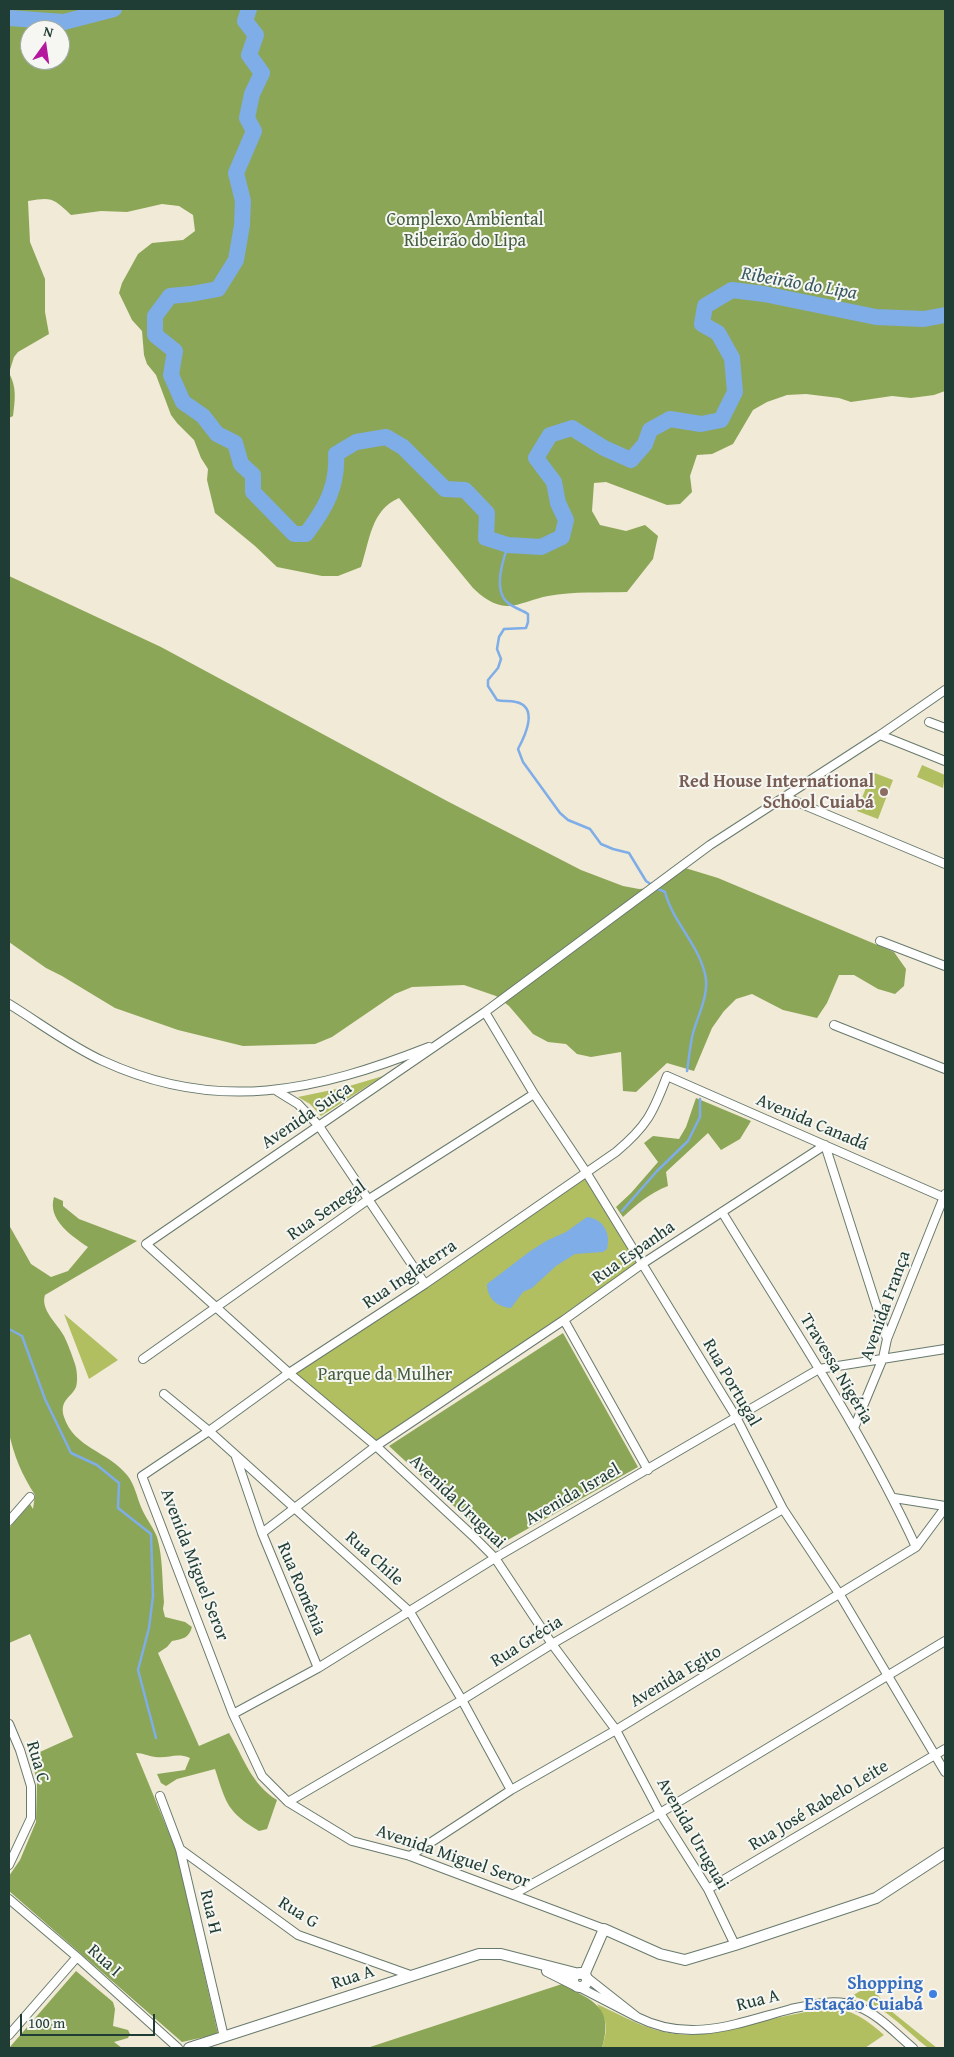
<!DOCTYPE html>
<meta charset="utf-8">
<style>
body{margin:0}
#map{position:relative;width:954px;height:2057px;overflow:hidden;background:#f1ead7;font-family:"Gentium Book Plus",serif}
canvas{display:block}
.frame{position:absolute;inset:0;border:10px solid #1f3d34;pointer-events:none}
.north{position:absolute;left:20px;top:20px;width:50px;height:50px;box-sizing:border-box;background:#f6f6f2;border:1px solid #a0aca6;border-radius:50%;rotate:14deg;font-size:14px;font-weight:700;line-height:20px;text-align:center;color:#1f3d34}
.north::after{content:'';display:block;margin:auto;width:18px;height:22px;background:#b5179e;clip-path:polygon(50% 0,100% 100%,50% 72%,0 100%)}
.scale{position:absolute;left:20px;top:2014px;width:135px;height:22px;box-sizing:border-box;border:2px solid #1f3d34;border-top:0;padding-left:6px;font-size:15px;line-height:18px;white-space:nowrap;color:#1f3d34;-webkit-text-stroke:4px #f6f6f2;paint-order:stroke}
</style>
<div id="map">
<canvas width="954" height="2057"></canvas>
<div class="frame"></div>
<div class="north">N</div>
<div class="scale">100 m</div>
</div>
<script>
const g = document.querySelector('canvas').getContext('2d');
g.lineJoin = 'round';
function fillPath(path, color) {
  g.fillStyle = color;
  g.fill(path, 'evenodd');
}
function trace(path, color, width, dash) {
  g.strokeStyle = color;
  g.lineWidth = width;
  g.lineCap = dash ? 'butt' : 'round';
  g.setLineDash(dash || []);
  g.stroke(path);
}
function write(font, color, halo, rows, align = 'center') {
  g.font = font + ' "Gentium Book Plus",serif';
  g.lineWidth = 4;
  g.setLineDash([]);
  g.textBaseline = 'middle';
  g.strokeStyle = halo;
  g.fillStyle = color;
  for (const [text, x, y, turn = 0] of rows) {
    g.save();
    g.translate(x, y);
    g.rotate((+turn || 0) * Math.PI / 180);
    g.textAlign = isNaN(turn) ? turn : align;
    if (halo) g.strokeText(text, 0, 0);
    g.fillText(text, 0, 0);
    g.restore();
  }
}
const green = new Path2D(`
 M922 765 945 775 943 788 917 777Z
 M872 772 893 780 878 819 857 811Z
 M383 1076 321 1116 310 1104 298 1097 346 1087Z
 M585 1177 637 1264 376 1444 295 1374Z
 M64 1314 118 1360 89 1379Z
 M868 1986 874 1989 886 2007 937 2048H928C904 2029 883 2004 852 1996Z
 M597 2004C631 2020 654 2035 693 2035L830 2007C853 2010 867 2020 884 2035L865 2048H602C608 2027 608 2023 597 2004Z`);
const forest = new Path2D(`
 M9 9H945V391L934 395 911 398 892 396 851 402 839 398 806 394 787 395 767 402 753 410 733 444 712 454 697 455 690 476 692 492 680 504 667 505 606 482 594 483 592 511 600 525 626 531 645 525 658 536 653 559 627 592C601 593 574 591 548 596 535 598 520 606 507 606 494 606 481 596 473 588L399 498C371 510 370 540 361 567L338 576H322L277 567 255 546 215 513 207 480 208 469 201 458 194 440 177 423 171 415 156 375 147 364 144 355 142 331 132 320 119 293 122 283 138 254 152 243 183 240 195 231 193 215 179 206 162 204 127 212 101 211 71 215C53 198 52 197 28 201L30 242 45 279V312L49 334 18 352 14 357 9 373C17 387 15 400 13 416L9 418ZM30 30H60V60H30Z
 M9 576 161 647 447 801 581 870 623 886 639 889 655 888 682 867 718 878 894 952 906 969 904 986 895 994 878 989 854 975H839L827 1003 817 1018 783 1010 752 994 736 999 724 1011 712 1028 694 1071 667 1063 636 1092 623 1091 621 1052 591 1057 577 1054 566 1044 548 1042 533 1034 509 1006 496 996 464 985 412 987 395 994 332 1037 315 1044 243 1046 178 1030 115 1008 62 976 46 968 9 942Z
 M696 1098 751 1121 740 1139 721 1150 708 1133 666 1172 668 1186C650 1193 637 1204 623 1217L616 1207 631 1193 658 1162 644 1143 653 1136 679 1139 686 1127Z
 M54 1197 63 1201V1206L79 1219 137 1241 45 1295C40 1310 58 1324 64 1336 68 1344 72 1355 75 1364 77 1370 78 1381 76 1387 71 1398 59 1400 64 1417 74 1448 109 1452 127 1475 134 1483 137 1497 141 1507 145 1517 153 1527 157 1537 163 1557 162 1581 164 1602L163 1609 165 1617 185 1622 192 1627C189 1638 183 1639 172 1641L167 1647 158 1653 199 1746 229 1733C244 1758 251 1784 277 1800L267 1829 259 1831C227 1812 226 1803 215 1769L177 1779 166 1786 161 1783 157 1774 185 1770 190 1758C176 1752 169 1759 155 1757 148 1756 143 1753 136 1753L176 1850 218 2034 182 2042 9 1891V1876L20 1860 36 1822 37 1782 31 1756 73 1737 30 1634 9 1643V1528L30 1504 33 1509 35 1495C22 1475 14 1456 9 1433V1225L31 1264 51 1277 68 1271 88 1247C72 1236 47 1220 54 1197Z
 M563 1333 638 1467 497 1546 389 1446Z
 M76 1971 113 2002 115 2009 113 2026 128 2030 130 2034 128 2038 114 2042 122 2048H9Z
 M562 1984C594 2002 614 2006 602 2048H367Z`);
const water = new Path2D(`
 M587 1217C604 1219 611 1234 607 1249L603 1252 575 1254 556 1266 532 1288 523 1292 511 1308C497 1307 487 1298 487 1284L529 1252 546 1241 566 1232Z`);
const stream = new Path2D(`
 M508 545C503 560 493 589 507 602 512 607 522 610 528 614V622L526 628 504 629 499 637 497 649 501 659 498 668 488 680V686L497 700C503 702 509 700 516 702 539 707 525 736 518 749L523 762 560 813 568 820 590 829 601 844 613 849 629 853 646 881 652 885
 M656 888 665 892C673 922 698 944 705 974 710 993 698 1015 693 1033 690 1045 689 1059 687 1071
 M622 1211 657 1171 688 1141 700 1117V1099
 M9 1329 22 1336 45 1399 71 1453 97 1465 119 1483 118 1508 151 1534 153 1596 149 1628 138 1670 156 1738`);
const river = new Path2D(`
 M249 9 245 21 256 35 249 55 262 73 252 94 247 118 254 131 236 173 243 201 242 225 236 260 218 289 191 294 170 296 155 316V335L175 351 171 375 183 402 203 416 217 434 235 443 241 464 253 475V492L294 534H306C325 509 338 487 336 454L356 442 386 437 403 447 445 489 465 490 487 513 486 538 508 545 541 547 562 537 566 520 558 503 554 482 536 458 550 435 572 428 604 448 631 460 645 444 650 430 670 419 701 424 721 420 735 392 732 358 718 333 702 324 705 306 732 290 764 294 876 317 924 319 945 315
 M9 18 64 22 114 9`);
const minor = new Path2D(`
 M929 722 945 728
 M880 735 945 761
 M785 797 945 864
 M880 941 945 966
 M9 1004C40 1023 70 1046 103 1061 218 1114 317 1091 429 1047
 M485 1012 534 1094 586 1172 736 1417 783 1509 840 1595 945 1772
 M834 1025 945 1069
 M277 1091 298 1104 319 1126 425 1284
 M825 1145 887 1339
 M722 1212C789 1322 862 1430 916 1547
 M564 1320 648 1470
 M143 1359 369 1199 534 1094
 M164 1394 209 1431 410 1612 462 1700 511 1790
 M854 1428 883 1358 887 1339 945 1194
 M236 1457 262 1533
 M894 1498 945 1506
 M9 1521 30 1497
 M318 1668 262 1533 376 1446 564 1320 642 1264 825 1145
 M233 1714 318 1668 495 1558 819 1369 945 1349
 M9 1724 20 1750 31 1786V1818L9 1865
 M160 1796 180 1849 224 2037
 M288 1802 462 1700 552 1644 783 1509
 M180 1849 298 1935 413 1976
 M410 1856 511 1790 616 1730 916 1547 945 1508
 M708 1889 945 1749
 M514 1894 660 1813 945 1641
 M9 1899 77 1957 178 2048
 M604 1929 410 1856 352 1841 288 1802 262 1776 233 1714 142 1476 209 1431 289 1373 425 1284 616 1152C647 1126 653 1113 667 1076L945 1198
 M735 1945 708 1889 660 1813 616 1730 552 1644 495 1558 473 1536 376 1446 289 1373 146 1244 485 1012 710 845 880 735 945 690
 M579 1987 637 2017 585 1976
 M637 2017C690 2044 738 2023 791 2009 813 2004 837 1998 859 2007 879 2015 896 2034 913 2048
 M9 2035 77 1957`);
const tertiary = new Path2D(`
 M547 1971 575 1985
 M573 1980a7 7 0 1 1 14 0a7 7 0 1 1-14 0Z
 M584 1975 604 1929 660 1954 685 1960 735 1945 876 1898 945 1853
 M189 2048 479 1954H501L579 1974`);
const markers = [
 [884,792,5,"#8d6e63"],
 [933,1994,5,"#3f7fe0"]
];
const parkNames = [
 ["Complexo Ambiental",465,220],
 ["Ribeirão do Lipa",465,241],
 ["Parque da Mulher",385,1375]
];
const educationNames = [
 ["Red House International",874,782],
 ["School Cuiabá",874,803]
];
const streetNames = [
 ["Avenida Suiça",307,1116,-34],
 ["Avenida Canadá",812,1123,23],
 ["Rua Senegal",327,1211,-35],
 ["Rua Espanha",634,1253,-35],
 ["Rua Inglaterra",410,1275,-34],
 ["Avenida França",886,1306,-70],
 ["Travessa Nigéria",836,1369,59],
 ["Rua Portugal",731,1383,60],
 ["Avenida Israel",573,1495,-30],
 ["Avenida Uruguai",457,1502,44],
 ["Rua Chile",374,1559,42],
 ["Avenida Miguel Seror",194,1565,69],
 ["Rua Romênia",301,1589,67],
 ["Rua Grécia",527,1642,-32],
 ["Avenida Egito",676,1677,-31],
 ["Rua C",37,1762,74],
 ["Rua José Rabelo Leite",819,1806,-31],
 ["Avenida Uruguai",692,1834,60],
 ["Avenida Miguel Seror",453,1857,19],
 ["Rua H",210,1912,77],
 ["Rua G",298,1913,32],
 ["Rua I",104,1961,42],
 ["Rua A",353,1978,-18],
 ["Rua A",758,2001,-14]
];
const shopNames = [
 ["Shopping",923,1984],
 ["Estação Cuiabá",923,2005]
];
const waterNames = [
 ["Ribeirão do Lipa",799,284,10]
];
fillPath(green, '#b1bf61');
fillPath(forest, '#8ca657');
fillPath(water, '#7eade8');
trace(stream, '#7eade8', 2.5);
trace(river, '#7eade8', 16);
trace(minor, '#687a6d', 10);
trace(tertiary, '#687a6d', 12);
trace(minor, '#fff', 8);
trace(tertiary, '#fff', 10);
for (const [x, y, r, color] of markers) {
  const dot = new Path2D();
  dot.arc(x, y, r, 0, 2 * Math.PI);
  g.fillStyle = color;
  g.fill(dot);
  trace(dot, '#f6f6f2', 2);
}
write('18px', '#445e3f', '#f6f6f2', parkNames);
write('bold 18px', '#785e54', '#f6f6f2', educationNames, 'right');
write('18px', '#1f3d34', '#f6f6f2', streetNames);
write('bold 18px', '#366cbe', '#f6f6f2', shopNames, 'right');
write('italic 19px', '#375961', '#f6f6f2', waterNames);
</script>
